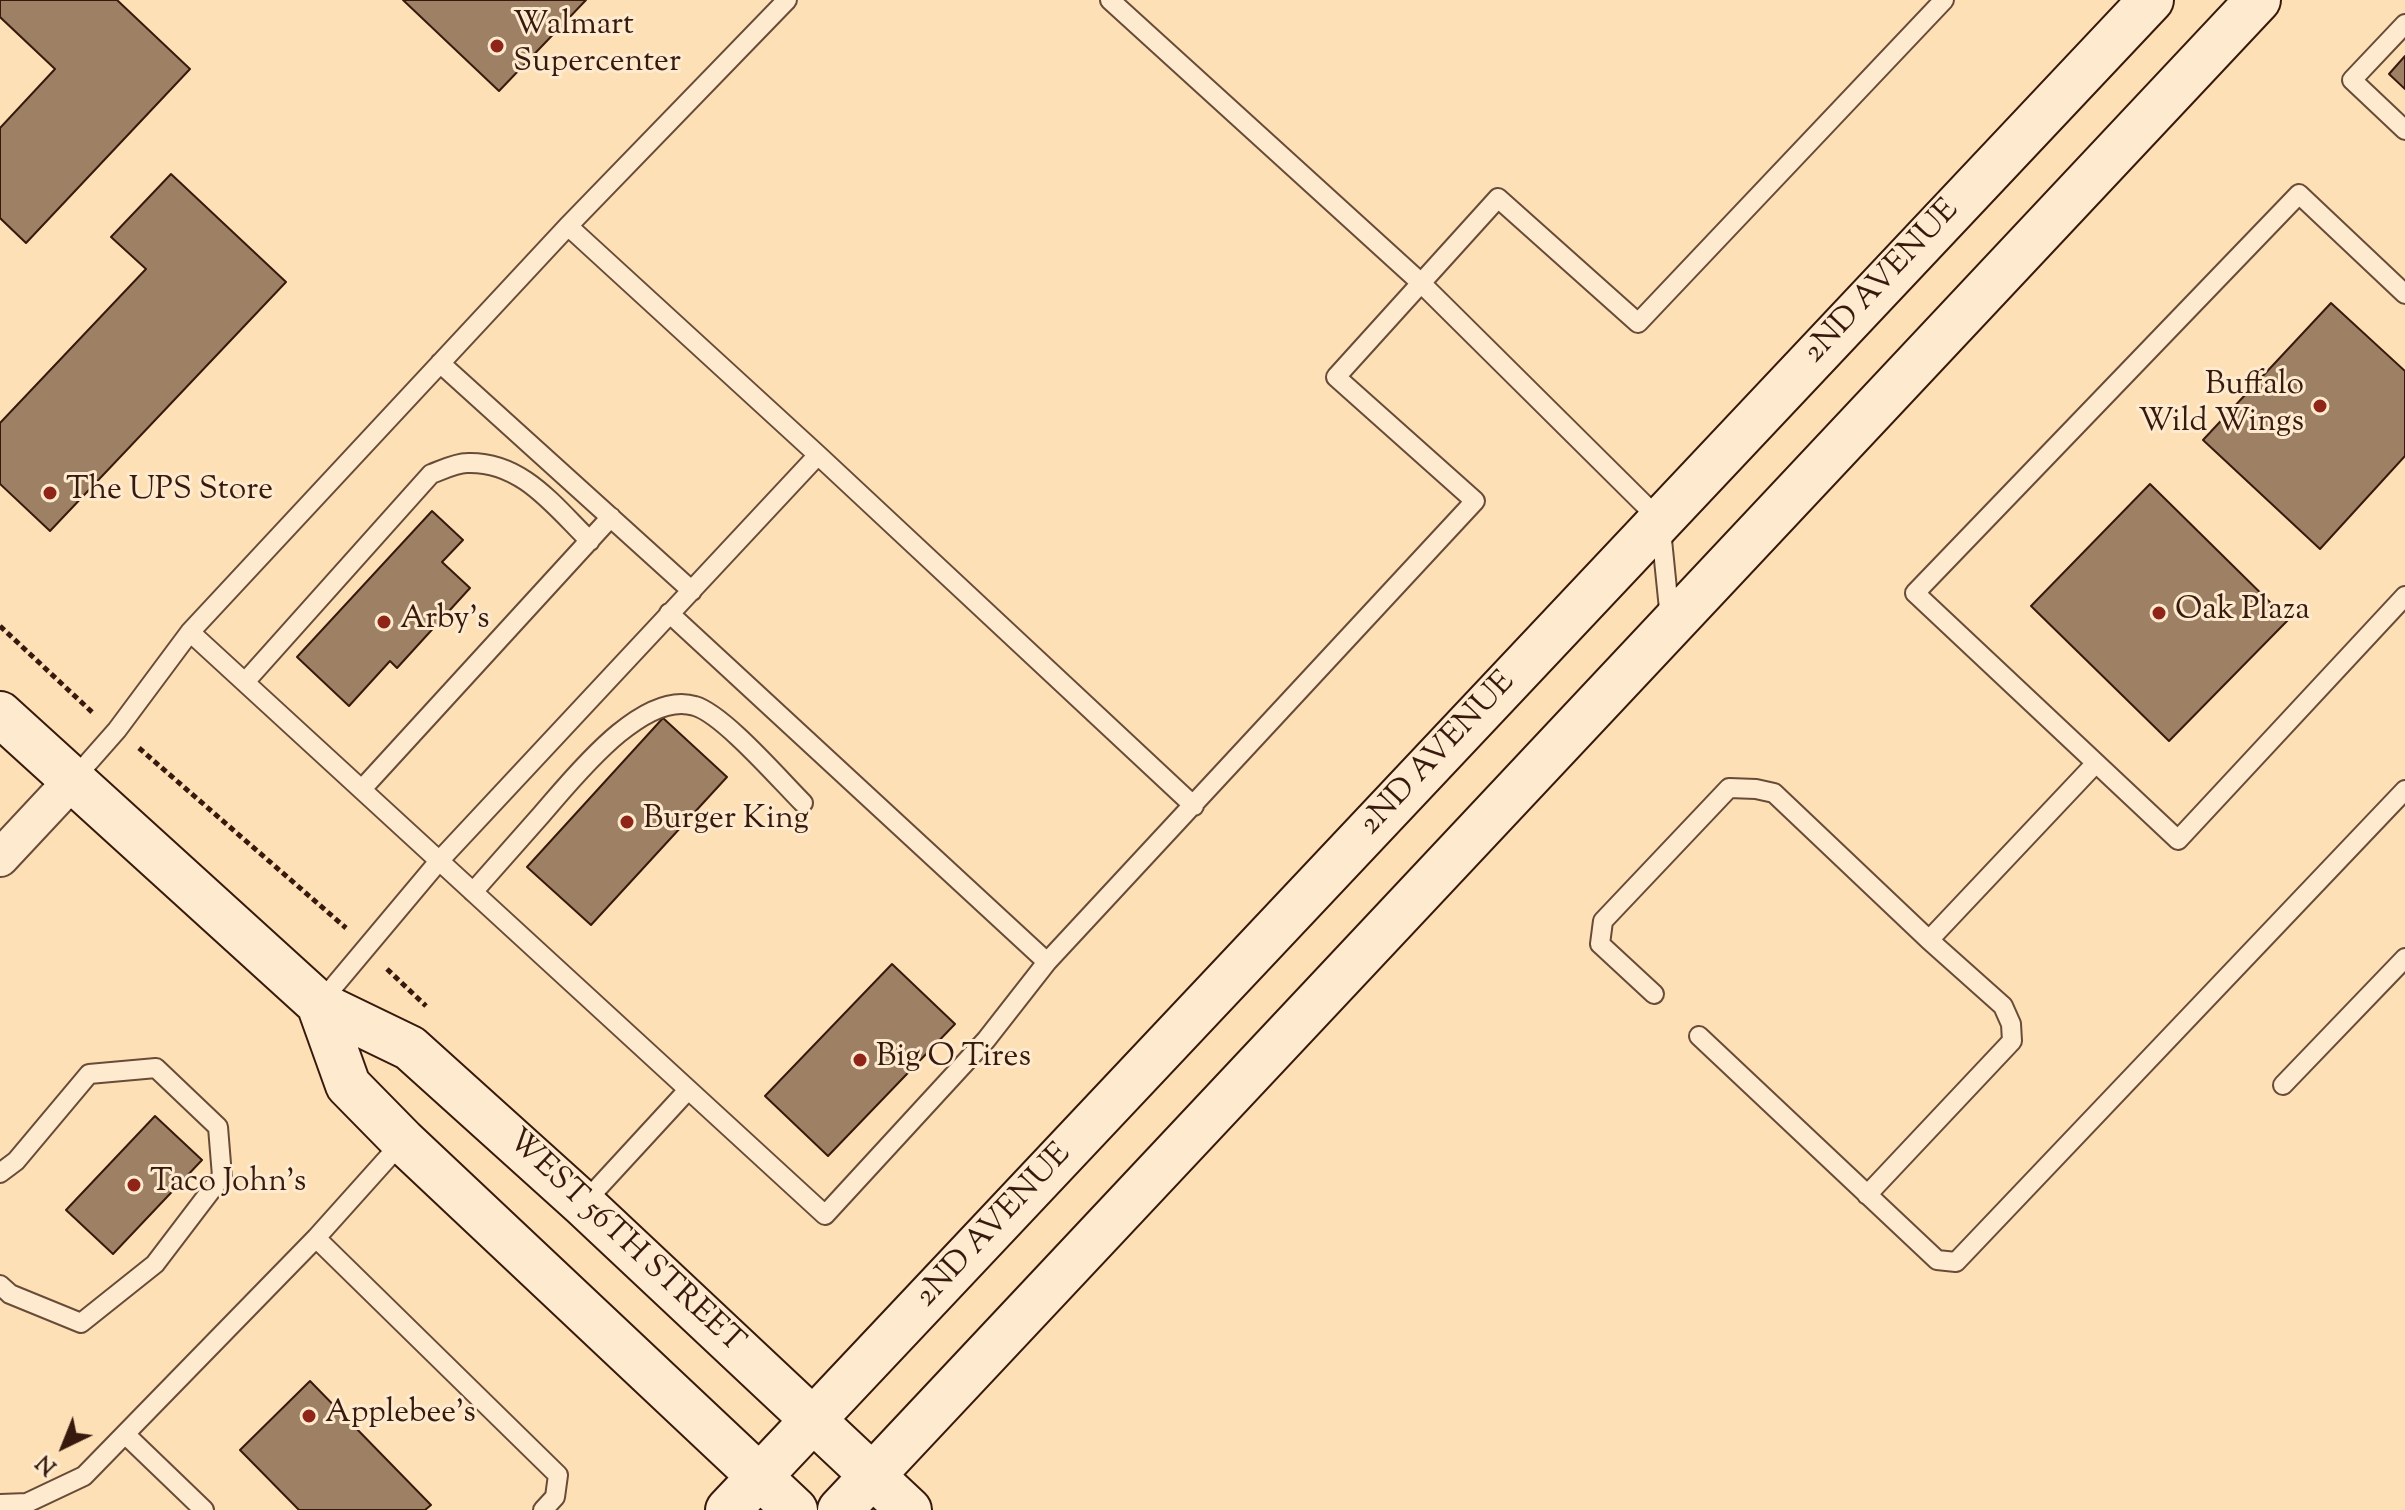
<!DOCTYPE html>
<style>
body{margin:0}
#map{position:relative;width:2405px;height:1510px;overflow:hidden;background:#fde0b5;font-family:"Sorts Mill Goudy",serif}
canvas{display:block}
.north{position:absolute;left:24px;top:1406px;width:80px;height:80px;-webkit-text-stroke:6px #feebcf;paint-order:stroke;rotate:223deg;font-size:22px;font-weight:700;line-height:32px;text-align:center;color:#37190e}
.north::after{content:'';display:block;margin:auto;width:28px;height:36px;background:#37190e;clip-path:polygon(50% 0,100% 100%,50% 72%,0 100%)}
</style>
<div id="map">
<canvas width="2405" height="1510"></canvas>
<div class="north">N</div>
</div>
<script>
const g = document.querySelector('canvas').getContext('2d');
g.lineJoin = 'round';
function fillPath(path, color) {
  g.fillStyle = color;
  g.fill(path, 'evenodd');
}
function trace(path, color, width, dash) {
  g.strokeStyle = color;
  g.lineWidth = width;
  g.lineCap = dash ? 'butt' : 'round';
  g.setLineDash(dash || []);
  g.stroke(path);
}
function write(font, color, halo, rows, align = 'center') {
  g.font = font + ' "Sorts Mill Goudy",serif';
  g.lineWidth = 6;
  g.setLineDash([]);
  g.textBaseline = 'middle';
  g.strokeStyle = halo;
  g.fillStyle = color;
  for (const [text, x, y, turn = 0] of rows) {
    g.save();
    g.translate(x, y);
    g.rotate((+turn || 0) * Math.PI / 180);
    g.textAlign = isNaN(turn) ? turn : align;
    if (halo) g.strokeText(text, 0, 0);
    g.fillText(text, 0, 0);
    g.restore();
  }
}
const building = new Path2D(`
 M0 0H117L190 69 26 243 0 218V128L55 69 0 17Z
 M403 0H586L499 91Z
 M2405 56V89L2389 74Z
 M171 174 286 282 50 531 0 484V423L146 269 111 237Z
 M2331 303 2405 371V456L2320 549 2203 440Z
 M2150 484 2288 620 2169 741 2031 606Z
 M432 511 463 540 442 562 470 588 397 668 390 661 349 706 297 657Z
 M663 718 727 777 591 925 527 867Z
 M892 964 955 1024 828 1156 765 1096Z
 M155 1116 202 1160 113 1254 66 1210Z
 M310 1381 431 1505 425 1510H299L240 1450Z`);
const path = new Path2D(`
 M0 626 93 713
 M139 748 346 928
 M387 969 426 1006`);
const lane = new Path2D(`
 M1110 0 1420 282 1660 520 1670 619
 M2405 24 2352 80 2405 130
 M568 226 818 455 1194 806
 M2405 294 2299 194 1915 593 2178 840 2405 596
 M440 363 692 591
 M669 613 1047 962
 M190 632 825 1215 986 1040 1047 962 1475 501 1336 377 1498 198 1638 323 1944 0
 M245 682 431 474C442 470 456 463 467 463 522 461 554 506 590 541
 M72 781 117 730 190 632 568 226 787 0
 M362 789 611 517
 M473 892C496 866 519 840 542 814 572 780 642 689 695 706 723 714 780 780 803 803
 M1654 994 1600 944 1603 921 1729 788 1756 789 1774 793 1929 940 2096 763
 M319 1004 439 861 818 455
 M1699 1036 1937 1260 1956 1262 2405 790
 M2283 1085 2405 958
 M0 1173 16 1161 89 1074 156 1068 218 1127 222 1176 155 1264 81 1323 10 1294 0 1285
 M1867 1195 2012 1041 2011 1024 2003 1006 1929 940
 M583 1204 688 1090
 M316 1238 558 1475 555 1497 543 1510
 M125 1434 204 1510
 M0 1504 27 1503 84 1476 316 1238 403 1141`);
const street = new Path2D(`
 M0 858 72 781`);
const secondary = new Path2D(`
 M0 714 319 1004 410 1048 583 1204 909 1510
 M319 1004 348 1085 403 1141 795 1510
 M728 1510 2151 0
 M840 1510 2258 0`);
const markers = [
 [497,46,8,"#8f2418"],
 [2320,406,8,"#8f2418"],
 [50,493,8,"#8f2418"],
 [2159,613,8,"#8f2418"],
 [384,622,8,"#8f2418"],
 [627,822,8,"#8f2418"],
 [860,1060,8,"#8f2418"],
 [134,1185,8,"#8f2418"],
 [309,1416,8,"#8f2418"]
];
const poiNames = [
 ["Walmart",513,28],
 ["Supercenter",513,65],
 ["Buffalo",2304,388,"right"],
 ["Wild Wings",2304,425,"right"],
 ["The UPS Store",66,493],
 ["Oak Plaza",2175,613],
 ["Arby's",400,622],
 ["Burger King",643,822],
 ["Big O Tires",876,1060],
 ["Taco John's",150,1185],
 ["Applebee's",325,1416]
];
const streetNames = [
 ["2ND AVENUE",1883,283,-47],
 ["2ND AVENUE",1439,755,-47],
 ["2ND AVENUE",995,1227,-47],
 ["WEST 56TH STREET",624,1243,43]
];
fillPath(building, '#9e8065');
trace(building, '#37190e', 2);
trace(lane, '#684b38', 22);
trace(street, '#684b38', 40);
trace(secondary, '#37190e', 48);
trace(path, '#37190e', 5, [6, 4]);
trace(lane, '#feebcf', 18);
trace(street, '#feebcf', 36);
trace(secondary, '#feebcf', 44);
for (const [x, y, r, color] of markers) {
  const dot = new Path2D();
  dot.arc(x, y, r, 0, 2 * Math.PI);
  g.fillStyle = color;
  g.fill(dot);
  trace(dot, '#feebcf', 3);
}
write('32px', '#37190e', '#feebcf', poiNames, 'left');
write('32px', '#37190e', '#feebcf', streetNames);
</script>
